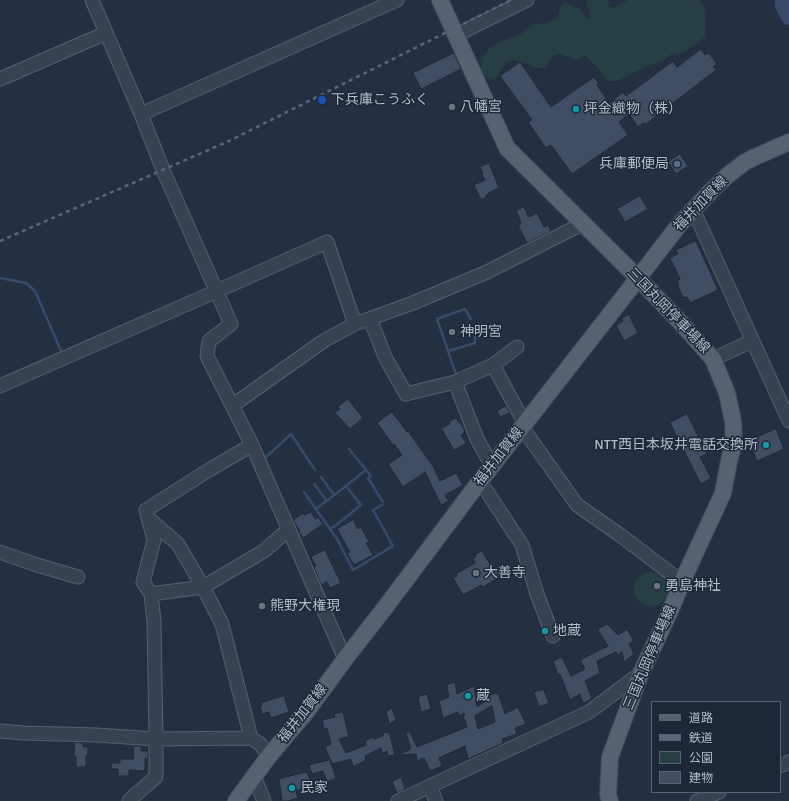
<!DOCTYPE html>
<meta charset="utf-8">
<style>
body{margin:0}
#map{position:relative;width:789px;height:801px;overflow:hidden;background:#243042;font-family:Signika,"Noto Sans JP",sans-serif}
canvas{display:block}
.legend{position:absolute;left:651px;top:701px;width:130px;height:92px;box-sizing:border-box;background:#1d2737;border:1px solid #5a6373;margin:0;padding:5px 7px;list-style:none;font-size:12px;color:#b5bdcc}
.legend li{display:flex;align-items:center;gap:8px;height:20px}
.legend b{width:20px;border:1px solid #5a6373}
</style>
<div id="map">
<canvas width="789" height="801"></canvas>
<ul class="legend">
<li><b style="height:5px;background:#566172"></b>道路</li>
<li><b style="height:5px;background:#5a6679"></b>鉄道</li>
<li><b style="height:11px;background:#263f43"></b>公園</li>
<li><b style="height:11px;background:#404d62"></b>建物</li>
</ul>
</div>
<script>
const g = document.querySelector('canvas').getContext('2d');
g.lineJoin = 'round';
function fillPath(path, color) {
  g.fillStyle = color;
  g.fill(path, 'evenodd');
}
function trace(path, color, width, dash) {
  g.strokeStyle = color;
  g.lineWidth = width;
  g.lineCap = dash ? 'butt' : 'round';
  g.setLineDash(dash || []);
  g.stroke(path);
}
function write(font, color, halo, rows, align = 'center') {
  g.font = font + ' Signika,"Noto Sans JP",sans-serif';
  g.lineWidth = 3;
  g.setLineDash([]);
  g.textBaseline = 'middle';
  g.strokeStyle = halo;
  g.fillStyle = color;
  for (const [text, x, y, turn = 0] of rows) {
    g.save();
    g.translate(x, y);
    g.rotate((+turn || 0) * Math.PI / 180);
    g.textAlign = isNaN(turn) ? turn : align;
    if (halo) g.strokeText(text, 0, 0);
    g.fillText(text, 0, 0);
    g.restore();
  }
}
const green = new Path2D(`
 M586 0H606L609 2V6L613 8 628 0H701L705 14V36L697 43 686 51 670 55 663 61 647 66 623 78 615 81H608L603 76 599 70 593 63 585 56 575 60 561 54 554 55 545 67 536 68 528 64 513 60 504 63 498 75 494 80 486 76 481 71V59L490 48 500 42 519 35 525 31 531 25 536 23 543 24 554 20 558 16 560 7 565 2 580 9 584 16 588 19 591 12 587 6Z
 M634 589a17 17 0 1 1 34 0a17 17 0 1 1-34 0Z`);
const stream = new Path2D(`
 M0 278 26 283 35 291 61 351
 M448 351 475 343V330
 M457 377 437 319 465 309 471 319
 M349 449 371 476 368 478 383 502
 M264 459 291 434 315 470
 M321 477 334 495
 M314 484 327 501
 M346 486 366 470
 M304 492 337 539 353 570 393 546 373 510 382 505
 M316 509 346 486 361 505 335 526 330 529`);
const river = new Path2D(`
 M783 0V6L789 17`);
const building = new Path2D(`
 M701 49 705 55 709 53 717 64 713 67 716 70 646 124 643 123 638 127 629 114 619 122 628 135 572 174 551 145 546 148 528 122 532 120 500 76 520 62 551 107 594 77 599 84 597 85 609 103 623 92 626 96 673 61 677 67Z
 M454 53 461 69 421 89 413 73Z
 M680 154 688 166 676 174 668 162Z
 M489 163 499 188 488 193 489 194 486 195 487 197 481 200 474 185 485 180 482 174 483 173 480 167Z
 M640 196 648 209 625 222 617 209Z
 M524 207 529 217 537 213 544 227 548 225 551 231 527 243 518 225 521 224 520 222H521L516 211Z
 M696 241 718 290 690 303 687 297 683 298 678 286 679 285 677 281 680 279 670 258 678 254 676 250Z
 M629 315 638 333 624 341 616 325 623 321 622 318Z
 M348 399 363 418 350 429 335 413 340 409 338 407Z
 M506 406 510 413 500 417 497 411Z
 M392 412 407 432 408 431 435 469H434L440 481 456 473 463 485 445 495 449 501 441 505 425 472 403 487 388 464 402 455 394 444 393 445 377 423Z
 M687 414 707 454 700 457 711 478 701 484 670 423Z
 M456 418 459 423 460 422 465 432 461 435 466 443 454 450 441 428 450 424 449 422Z
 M776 429 784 449 757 461 749 441Z
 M311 512 315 519 318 517 323 524 303 538 299 532 300 531 293 520 303 513 304 515Z
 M353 520 358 529 361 527 369 542 366 543 373 555 354 565 347 553 350 552 337 529Z
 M325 550 341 583 330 588 327 582 321 585 314 567 316 566 311 557Z
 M482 551 493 569 499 566 504 574 483 587 481 585 463 595 453 578 457 576 456 574 475 563 473 559 476 557 475 555Z
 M265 602 268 608 259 612 257 606Z
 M607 624 618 635 627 629 634 641 629 644 634 654 624 662 622 652 617 655 616 652 597 661 600 673 585 681 592 699 583 703 580 694 570 700 560 674 558 675 553 661 562 657 571 676 585 669 580 660 608 646 598 630Z
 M455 682 457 694 474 686 477 707 490 698 489 695 498 693 505 714 518 707 526 724 515 728 517 734 502 739 503 743 468 759 465 746 439 758 442 766 430 771 424 758 417 761 416 754 400 755V754L411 749 406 733 410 732 417 747 467 727 465 720 463 717 464 716V713L459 716 458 712 443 718 439 701 449 697 447 685ZM492 706 495 722 478 729 475 716Z
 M544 690 549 703 539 707 534 692Z
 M427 694 431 709 421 712 418 697Z
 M284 696 289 712 271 718 269 712 262 714 260 707 262 706 261 703Z
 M392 708 396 720 389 724 386 712Z
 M343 712 349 737 339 739 346 753 366 745 365 741 373 737 374 739 383 736V733L389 732 395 755 388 756 387 751 382 754 381 748 365 756 366 760 353 767 351 759 332 764 325 747 331 744 327 728 324 729 322 720 335 717 334 714Z
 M75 742 83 743V747H88V755H86V767H76V756H74Z
 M134 746H141V751H148V759L145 758V771L129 770V776H118V769H111L112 763H120V759H133Z
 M330 760 336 778 327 782 323 771 312 774 309 765Z
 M307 772 312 785 296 791 298 798 288 801H282L279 779Z
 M401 777 405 789 397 793 392 782Z`);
const minor = new Path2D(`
 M92 0 141 114 163 170 231 324 209 341 207 356 252 445 345 659
 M456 35 527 0
 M0 79 106 33
 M141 114 397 0
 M693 209 789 421
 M370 319 386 359 406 394 455 382 493 365 517 347
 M713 359 752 341
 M493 365 525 424
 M455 382 477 439 492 466
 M0 386 217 291 327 242 355 324
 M233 405 325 340 355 324 413 303 487 272 582 224
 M522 427 577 505 620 535 682 582
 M480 481 522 545 537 594 553 636
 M149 519 178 544 203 587 222 624 251 738
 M0 552 37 565 78 577
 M151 594 203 587 264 551 289 529
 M0 731 23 733 97 735 156 739 251 738 260 744 269 756
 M780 766 789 762
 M254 776 264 801
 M430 786 436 801
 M129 801 134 796 156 777V739L154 622 151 594 143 582 154 540 146 510 209 470 252 445
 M398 801 589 712 641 673
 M697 801 719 792`);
const major = new Path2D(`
 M440 0 507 148 638 278 683 325 713 359 727 393 733 421 734 443 729 461 723 493 682 582 671 609 641 673 610 757 608 795 610 801
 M236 801 269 756 307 711 348 655 384 609 480 481 625 295 679 225 711 191 728 175 745 162 755 157 789 142`);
const rail = new Path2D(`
 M0 241 229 141 511 0`);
const markers = [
 [322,100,5,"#1a4fb4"],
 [452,107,4,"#6b7280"],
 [576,109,4,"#0f9aa8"],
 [677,164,4,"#5c6f8a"],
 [452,332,4,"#6b7280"],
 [766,445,4,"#0f9aa8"],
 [476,573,4,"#6b7280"],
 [657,586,4,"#6b7280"],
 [262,606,4,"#6b7280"],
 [545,631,4,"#0f9aa8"],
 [468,696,4,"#0f9aa8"],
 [292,788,4,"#0f9aa8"]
];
const poiNames = [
 ["下兵庫こうふく",331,100],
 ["八幡宮",460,107],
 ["坪金織物（株）",584,109],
 ["兵庫郵便局",669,164,"right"],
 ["神明宮",460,332],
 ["NTT西日本坂井電話交換所",758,445,"right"],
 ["大善寺",484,573],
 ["勇島神社",665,586],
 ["熊野大権現",270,606],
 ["地蔵",553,631],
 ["蔵",476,696],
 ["民家",300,788]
];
const streetNames = [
 ["福井加賀線",701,204,-46],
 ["三国丸岡停車場線",668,311,46],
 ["福井加賀線",499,457,-52],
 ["三国丸岡停車場線",650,658,-67],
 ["福井加賀線",303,714,-52]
];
fillPath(green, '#263f43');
trace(stream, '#374a6a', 2.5);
trace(river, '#374a6a', 16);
fillPath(building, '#404d62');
trace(building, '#1f2939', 1);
trace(minor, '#56606f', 15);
trace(major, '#424b5b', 18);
trace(minor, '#384252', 13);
trace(major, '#566172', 16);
trace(rail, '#5a6679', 2.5, [4, 4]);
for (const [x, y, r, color] of markers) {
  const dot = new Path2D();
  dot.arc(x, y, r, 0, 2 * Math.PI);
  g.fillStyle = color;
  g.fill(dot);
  trace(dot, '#1d2737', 1.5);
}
write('14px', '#b5bdcc', '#1d2737', poiNames, 'left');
write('14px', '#b5bdcc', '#1d2737', streetNames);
</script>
